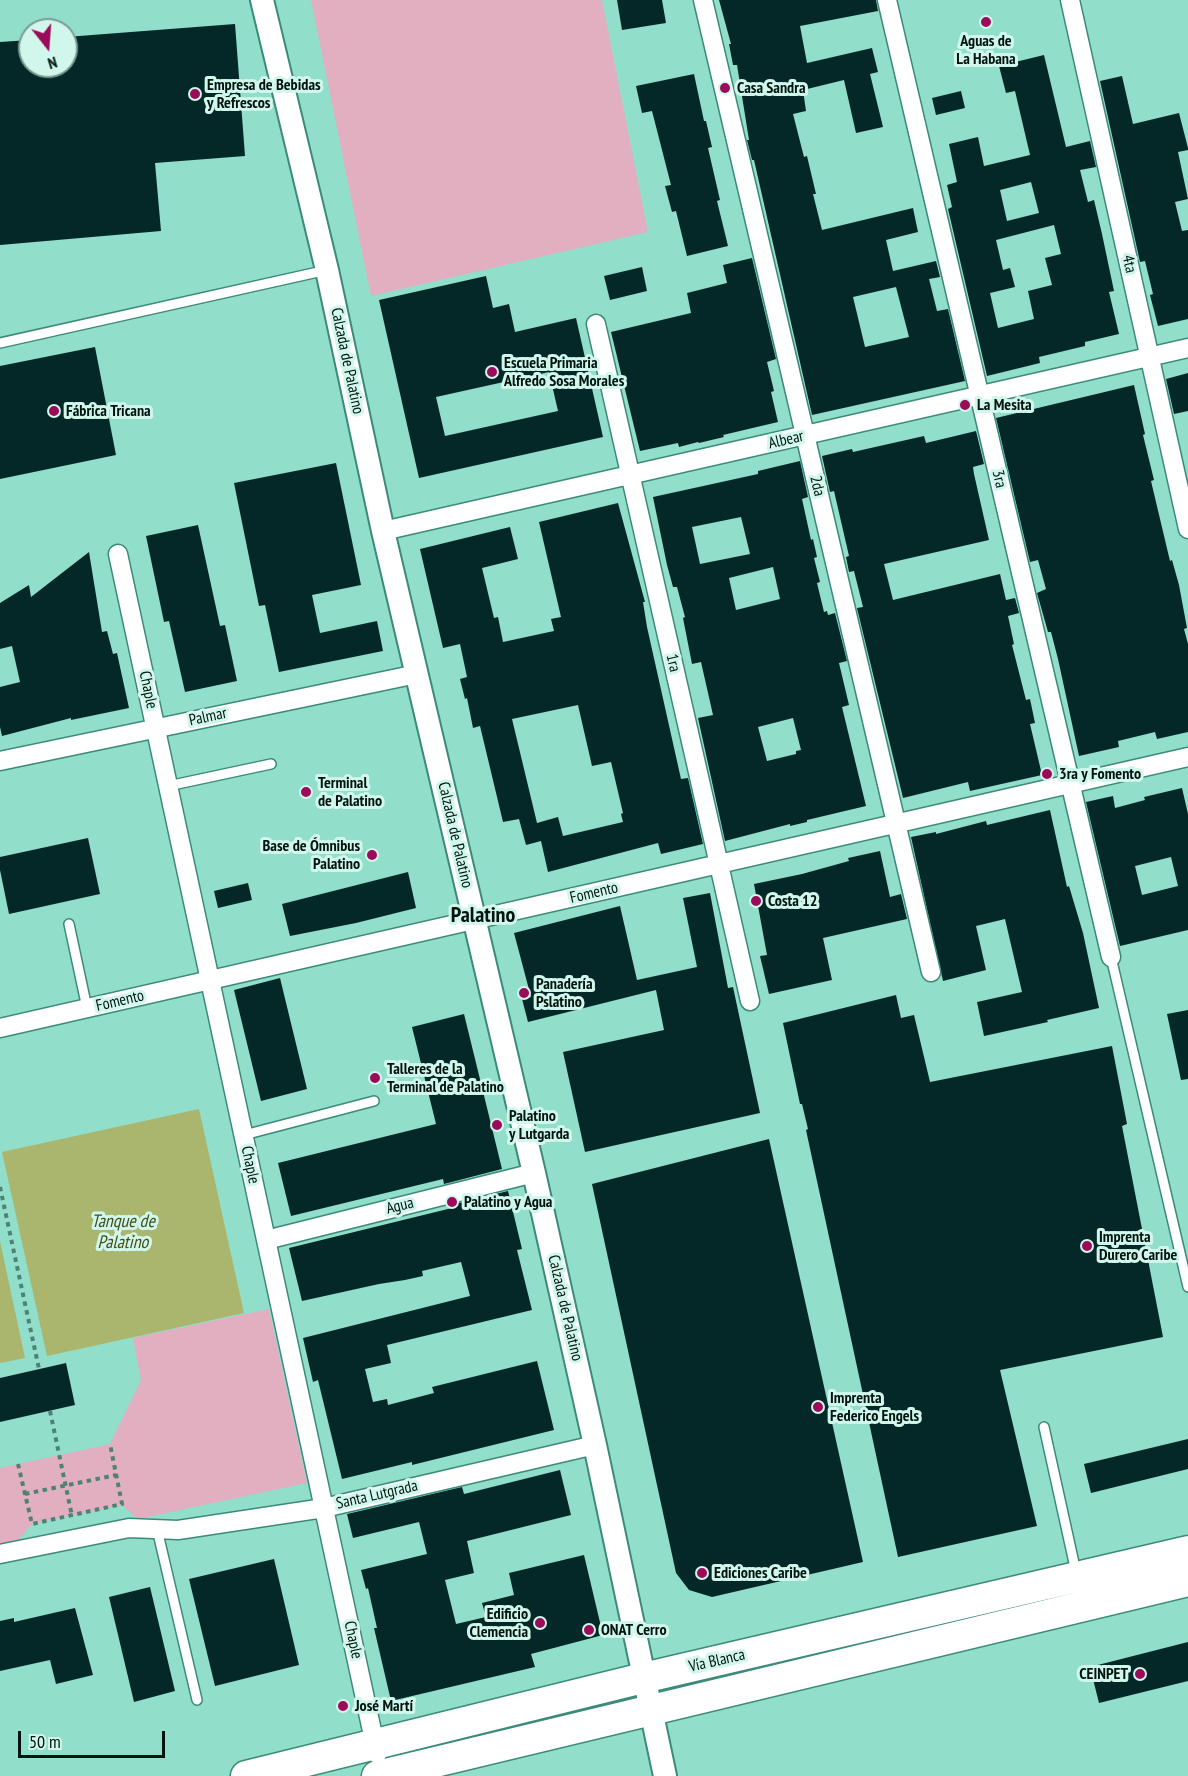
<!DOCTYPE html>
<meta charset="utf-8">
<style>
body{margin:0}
#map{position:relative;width:1188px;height:1776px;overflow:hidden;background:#91decb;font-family:"PT Sans Narrow",sans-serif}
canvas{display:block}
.north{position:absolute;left:18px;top:18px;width:60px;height:60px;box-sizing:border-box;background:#d1f7ec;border:2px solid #7d9c94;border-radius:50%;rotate:163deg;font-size:16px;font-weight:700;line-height:24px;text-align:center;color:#00140f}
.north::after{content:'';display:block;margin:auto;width:21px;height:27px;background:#9c0b59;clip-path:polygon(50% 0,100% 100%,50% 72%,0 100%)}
.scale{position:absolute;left:18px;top:1731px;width:147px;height:27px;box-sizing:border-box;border:3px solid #00140f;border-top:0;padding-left:8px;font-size:18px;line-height:21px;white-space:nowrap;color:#00140f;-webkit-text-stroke:4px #d1f7ec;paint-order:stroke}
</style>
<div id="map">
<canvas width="1188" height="1776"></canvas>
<div class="north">N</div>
<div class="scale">50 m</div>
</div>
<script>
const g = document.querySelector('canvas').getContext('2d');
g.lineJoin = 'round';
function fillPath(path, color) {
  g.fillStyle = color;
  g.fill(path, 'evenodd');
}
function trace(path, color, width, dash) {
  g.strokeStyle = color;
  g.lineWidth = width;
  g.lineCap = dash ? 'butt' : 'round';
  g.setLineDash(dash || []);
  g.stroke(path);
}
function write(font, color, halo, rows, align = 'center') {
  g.font = font + ' "PT Sans Narrow",sans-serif';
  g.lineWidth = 6;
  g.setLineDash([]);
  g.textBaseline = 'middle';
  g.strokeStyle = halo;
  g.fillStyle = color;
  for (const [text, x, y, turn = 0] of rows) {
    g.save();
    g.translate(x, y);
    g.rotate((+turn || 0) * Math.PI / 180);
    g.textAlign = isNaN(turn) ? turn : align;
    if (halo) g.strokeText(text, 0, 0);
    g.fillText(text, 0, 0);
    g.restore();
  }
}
const green = new Path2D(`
 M311 0H602L648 232 371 296Z
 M269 1309 307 1483 138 1519 122 1505 32 1524 14 1545 0 1548V1468L110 1444 141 1380 133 1338Z`);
const water = new Path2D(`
 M199 1109 244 1313 47 1356 2 1152Z
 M0 1241 25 1358 0 1363Z`);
const building = new Path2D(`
 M617 0H662L666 23 622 30Z
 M719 0H876L878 11 800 26 807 63 872 48 878 72 870 74 883 127 856 133 844 80 803 90 806 111 793 114 804 157 807 156 816 194H813L822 230 913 208 918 232 886 240 893 271 936 261 940 277 929 279 937 311 948 309 965 381 812 415 754 160H752L747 140H749L737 65H733L729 44H731ZM896 287 909 337 865 347 853 297Z
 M235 24 245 156 155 163 161 231 0 245V42L30 40V66H66V37Z
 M1044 55 1066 147 1090 141 1096 167 1080 170 1088 202 1094 200 1102 234 1114 291 1109 292 1119 334 1085 342V346L1039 357 1040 363 987 376 948 209 952 207 947 185 957 182 949 144 978 137 984 166 1030 155 1015 91 1006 93 999 66ZM1031 182 1039 213 1007 221 1000 190ZM1054 225 1061 254 1045 258 1052 285 1028 291 1034 319 998 328 990 293 1015 287 1010 268 1003 270 996 240Z
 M694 74 704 121H706L712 147 708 148 720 200 717 201 728 246 687 256 676 211 672 212 665 186 671 185 652 111 642 113 636 86Z
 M1122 76 1133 124 1179 113 1188 148V150L1178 152 1188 199 1175 202 1182 231 1188 230V319L1158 326 1150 295 1153 294 1145 261 1140 262 1100 81Z
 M961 91 965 108 936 115 932 98Z
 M752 258 776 359 767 362 774 391 771 392 778 422 723 435 724 437 699 443 698 442 679 447 678 443 640 451 611 332 691 313 687 293 727 283 723 265Z
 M642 267 647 291 610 300 604 276Z
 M486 276 493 308 509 304 515 332 576 318 603 437 419 478 379 300ZM549 372 558 411 445 436 436 397Z
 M95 347 116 455 0 479V366Z
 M1188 373V411L1174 414 1166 379Z
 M1134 385 1145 434 1143 435 1154 480 1151 481 1170 561 1172 560 1179 585 1187 628 1184 629 1188 644V732L1157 739 1155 732 1118 741 1119 747 1079 756 1058 659 1051 632H1048L1037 593 1046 589 1038 560 1030 562 996 418Z
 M976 431 984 464 973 467 974 474 989 540 884 564 893 600 1000 574 1006 600 1015 598 1019 613 1008 616 1014 644 1012 645 1026 700 1030 699 1035 723 1030 724 1042 775 970 791 968 782 903 798 857 608 863 607 854 571 849 572 846 557 849 556 834 491 830 492 822 456 852 449 853 452 924 436 926 443Z
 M800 461 808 497 802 499 811 540 813 539 817 557 814 558 820 582 817 583 824 612 827 611 828 615 835 613 847 661 839 663 849 705 842 707 866 806 807 820V822L790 826V824L725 841 698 718 713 715 701 662 692 664 683 618 685 617 677 587H673L667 565 653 497 758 474V471ZM741 517 750 554 700 564 692 527ZM773 567 780 599 736 610 729 578ZM793 718 801 750 796 751V754L767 761 758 727Z
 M336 463 361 585 312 595 320 633 377 621 383 651 279 672 265 605 259 606 234 483Z
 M618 503 645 602H643L647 627 681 779 688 778 703 844 661 854 658 843 548 872 541 841 526 845 519 819 503 822 480 726 473 728 467 698 465 699 460 679 467 677 460 644 443 648 420 549 510 527 518 559 482 568 494 618 498 617 503 642 554 631 551 619 561 617 539 522ZM578 705 592 766 611 762 623 813 621 814 623 822 563 836 558 817 537 823 512 719Z
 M198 525 220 626 225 625 237 681 185 692 169 621 164 622 146 536Z
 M89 552 102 632 107 631 113 654 117 653 129 708 71 720V718L2 736 0 727V687L20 682 12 646 0 649V603L29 585 31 597Z
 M1182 788 1188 814V930L1120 946 1086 802 1113 796 1115 808 1145 800 1144 797ZM1171 857 1178 886 1142 895 1135 866Z
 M1050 810 1067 887 1069 886 1083 933 1099 1008 1047 1020 1048 1022 984 1036 977 1002 1022 992 1005 919 976 926 986 970 943 981 911 837 936 832V834L986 821 987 825Z
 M88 838 100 894 9 914 0 870V857Z
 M880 851 890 897 901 894 907 919 823 938 832 980 769 994 760 956 767 955 754 884 802 874 849 861 848 858Z
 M408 872 416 908 356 923 290 936 282 904Z
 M248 883 252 900 218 908 214 891Z
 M710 893 728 988 733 987 760 1113 585 1152 563 1052 664 1030 656 990 528 1022 522 999 531 997 514 933 620 906 637 980 697 967 683 898Z
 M280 978 307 1089 261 1101 234 990Z
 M896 995 901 1018 914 1015 930 1082 1112 1046 1127 1124 1122 1126 1163 1337 1000 1370 1037 1526 898 1557 806 1130 808 1129 802 1104H800L783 1023Z
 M1188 1010V1079L1181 1080 1167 1014Z
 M464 1014 502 1169 444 1184 443 1179 291 1216 278 1163 436 1124 412 1027Z
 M769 1139 863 1562 712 1597 689 1590 676 1573 592 1184Z
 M508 1191 522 1249 517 1250 532 1310 387 1345 391 1363 365 1369 373 1402 387 1399 388 1405 434 1393 432 1387 537 1361 554 1430 412 1465V1462L342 1479 318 1380 313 1382 303 1338 470 1296 461 1262 422 1271 423 1276 405 1280 379 1284 302 1301 289 1248 452 1208 451 1205Z
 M66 1363 75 1405 0 1422V1378Z
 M1188 1439V1469L1091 1493 1084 1464Z
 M560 1470 571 1515 467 1541 474 1573 445 1580 456 1624 486 1617 482 1603 514 1595 509 1573 584 1555 603 1635 531 1654 535 1667 391 1701 374 1628H377L368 1588 366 1589 361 1570 427 1554 419 1522 353 1538 347 1514 462 1487 464 1494Z
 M274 1559 299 1665 215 1686 189 1579Z
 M150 1587 175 1691 134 1702 109 1597Z
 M75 1608 93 1675 56 1684 50 1660 0 1671V1621L14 1618V1622Z
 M1188 1642V1681L1099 1703 1090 1667Z`);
const path = new Path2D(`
 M0 1187 39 1369
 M50 1411 72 1516
 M18 1464 32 1524 122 1504 110 1444
 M25 1494 116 1475`);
const service = new Path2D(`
 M0 343 327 270
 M168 786 271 764
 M69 924 87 1008
 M1111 957 1188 1287
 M244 1135 374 1101
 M1044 1427 1076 1572
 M157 1529 197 1700`);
const minor = new Path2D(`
 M703 0 931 972
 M887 0 1111 957
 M1070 0 1188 529
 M596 324 750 1001
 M383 531 1188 348
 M118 554 377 1754
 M0 761 417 674
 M0 1028 1188 757
 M266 1240 534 1173
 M0 1554 129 1528 178 1530 324 1508 595 1445`);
const tertiary = new Path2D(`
 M262 0 327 270 383 531 534 1173 595 1445 665 1776`);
const primary = new Path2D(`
 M246 1776 643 1678 1188 1551
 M377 1776 1188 1581`);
const markers = [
 [986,22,6,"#9c0b59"],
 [725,88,6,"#9c0b59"],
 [195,94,6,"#9c0b59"],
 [492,372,6,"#9c0b59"],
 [965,405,6,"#9c0b59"],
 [54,411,6,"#9c0b59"],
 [1047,774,6,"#9c0b59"],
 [306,792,6,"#9c0b59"],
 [372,855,6,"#9c0b59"],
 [756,901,6,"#9c0b59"],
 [524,993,6,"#9c0b59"],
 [375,1078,6,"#9c0b59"],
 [497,1125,6,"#9c0b59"],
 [452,1202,6,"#9c0b59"],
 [1087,1246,6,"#9c0b59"],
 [818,1407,6,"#9c0b59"],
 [702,1573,6,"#9c0b59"],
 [540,1623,6,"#9c0b59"],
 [589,1630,6,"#9c0b59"],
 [1140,1674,6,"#9c0b59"],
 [343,1706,6,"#9c0b59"]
];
const poiNames = [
 ["Aguas de",986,41,"center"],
 ["La Habana",986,59,"center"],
 ["Empresa de Bebidas",207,85],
 ["y Refrescos",207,103],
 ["Casa Sandra",737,88],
 ["Escuela Primaria",504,363],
 ["Alfredo Sosa Morales",504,381],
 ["La Mesita",977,405],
 ["Fábrica Tricana",66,411],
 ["3ra y Fomento",1059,774],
 ["Terminal",318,783],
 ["de Palatino",318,801],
 ["Base de Ómnibus",360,846,"right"],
 ["Palatino",360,864,"right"],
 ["Costa 12",768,901],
 ["Panadería",536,984],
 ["Pslatino",536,1002],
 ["Talleres de la",387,1069],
 ["Terminal de Palatino",387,1087],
 ["Palatino",509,1116],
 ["y Lutgarda",509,1134],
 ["Palatino y Agua",464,1202],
 ["Imprenta",1099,1237],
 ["Durero Caribe",1099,1255],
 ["Imprenta",830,1398],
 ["Federico Engels",830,1416],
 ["Ediciones Caribe",714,1573],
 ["Edificio",528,1614,"right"],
 ["Clemencia",528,1632,"right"],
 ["ONAT Cerro",601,1630],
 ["CEINPET",1128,1674,"right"],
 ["José Martí",355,1706]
];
const streetNames = [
 ["4ta",1129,264,77],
 ["Calzada de Palatino",347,361,78],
 ["Albear",786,440,-13],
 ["3ra",999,479,77],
 ["2da",817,486,77],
 ["1ra",673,663,77],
 ["Chaple",148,690,78],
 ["Palmar",208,717,-12],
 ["Calzada de Palatino",455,835,77],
 ["Fomento",594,893,-13],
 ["Fomento",120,1001,-13],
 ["Chaple",250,1165,78],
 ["Agua",400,1206,-14],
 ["Calzada de Palatino",565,1308,77],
 ["Santa Lutgrada",377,1495,-13],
 ["Chaple",353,1640,78],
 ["Vía Blanca",717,1661,-13]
];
const waterNames = [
 ["Tanque de",123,1222],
 ["Palatino",123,1243]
];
const districtNames = [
 ["Palatino",483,916]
];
fillPath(green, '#e2afc0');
fillPath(water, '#aab66d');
fillPath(building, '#042828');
trace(service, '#3c8a79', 12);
trace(minor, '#3c8a79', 21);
trace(tertiary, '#3c8a79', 26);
trace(primary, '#3c8a79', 33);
trace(path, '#4f8275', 4, [4.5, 4.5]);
trace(service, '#fff', 9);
trace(minor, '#fff', 18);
trace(tertiary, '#fff', 22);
trace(primary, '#fff', 30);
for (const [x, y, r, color] of markers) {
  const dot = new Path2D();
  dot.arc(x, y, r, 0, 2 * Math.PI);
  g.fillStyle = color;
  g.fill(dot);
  trace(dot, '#d1f7ec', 2);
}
write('bold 16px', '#00140f', '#d1f7ec', poiNames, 'left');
write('16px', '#00140f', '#d1f7ec', streetNames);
write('italic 18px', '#464d17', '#d1f7ec', waterNames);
write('bold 22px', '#00140f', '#d1f7ec', districtNames);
</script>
